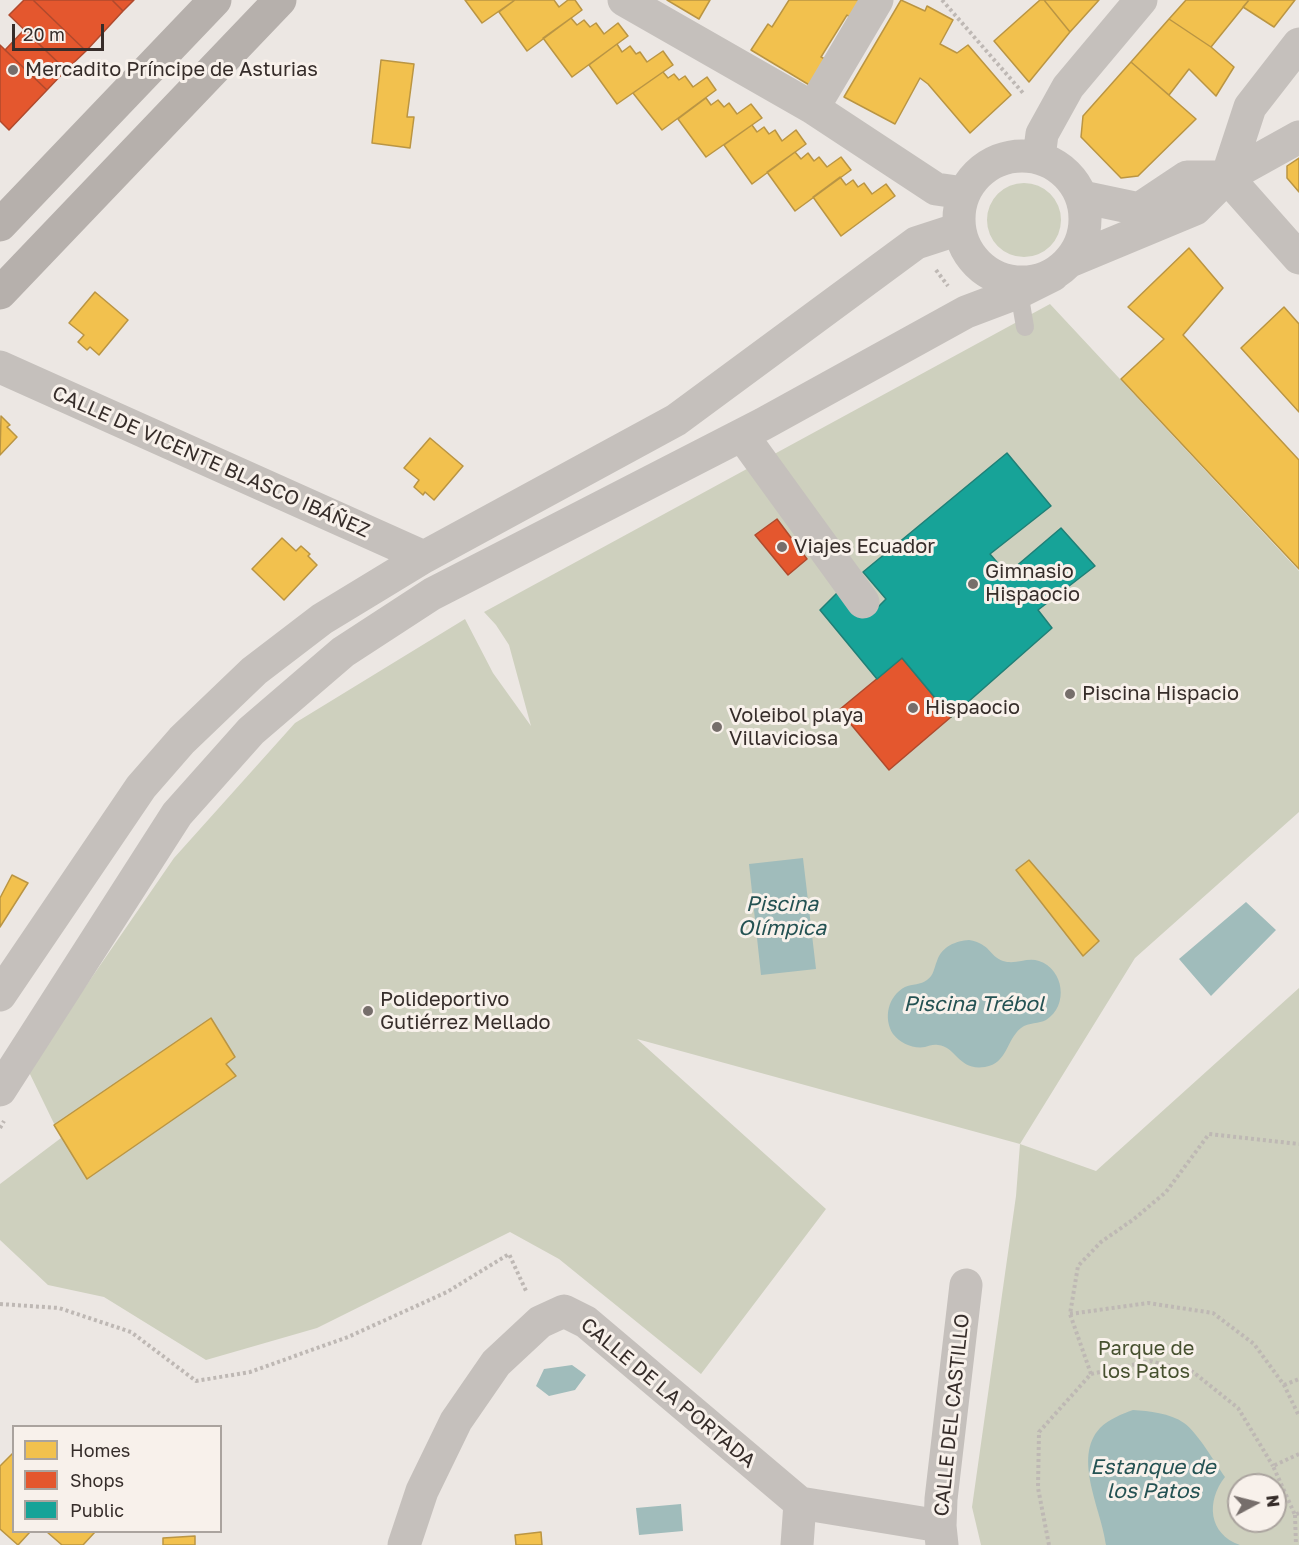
<!DOCTYPE html>
<meta charset="utf-8">
<style>
body{margin:0}
#map{position:relative;width:1299px;height:1545px;overflow:hidden;background:#ece7e3;font-family:"Golos Text",sans-serif}
canvas{display:block}
.legend{position:absolute;left:12px;top:1425px;width:210px;height:108px;box-sizing:border-box;background:#f8f1eb;border:2px solid #aaa39e;margin:0;padding:8px 10px;list-style:none;font-size:18px;color:#362d2a}
.legend li{display:flex;align-items:center;gap:12px;height:30px}
.legend b{width:30px;border:2px solid #aaa39e}
.north{position:absolute;left:1227px;top:1473px;width:60px;height:60px;box-sizing:border-box;background:#f8f1eb;border:2px solid #aaa39e;border-radius:50%;rotate:83deg;font-size:16px;font-weight:700;line-height:24px;text-align:center;color:#362d2a}
.north::after{content:'';display:block;margin:auto;width:21px;height:27px;background:#766e6b;clip-path:polygon(50% 0,100% 100%,50% 72%,0 100%)}
.scale{position:absolute;left:12px;top:24px;width:92px;height:27px;box-sizing:border-box;border:3px solid #362d2a;border-top:0;padding-left:8px;font-size:18px;line-height:21px;white-space:nowrap;color:#362d2a;-webkit-text-stroke:4px #f8f1eb;paint-order:stroke}
</style>
<div id="map">
<canvas width="1299" height="1545"></canvas>
<ul class="legend">
<li><b style="height:16px;background:#f2c14e"></b>Homes</li>
<li><b style="height:16px;background:#e4572e"></b>Shops</li>
<li><b style="height:16px;background:#17a398"></b>Public</li>
</ul>
<div class="north">N</div>
<div class="scale">20 m</div>
</div>
<script>
const g = document.querySelector('canvas').getContext('2d');
g.lineJoin = 'round';
function fillPath(path, color) {
  g.fillStyle = color;
  g.fill(path, 'evenodd');
}
function trace(path, color, width, dash) {
  g.strokeStyle = color;
  g.lineWidth = width;
  g.lineCap = dash ? 'butt' : 'round';
  g.setLineDash(dash || []);
  g.stroke(path);
}
function write(font, color, halo, rows, align = 'center') {
  g.font = font + ' "Golos Text",sans-serif';
  g.lineWidth = 6;
  g.setLineDash([]);
  g.textBaseline = 'middle';
  g.strokeStyle = halo;
  g.fillStyle = color;
  for (const [text, x, y, turn = 0] of rows) {
    g.save();
    g.translate(x, y);
    g.rotate((+turn || 0) * Math.PI / 180);
    g.textAlign = isNaN(turn) ? turn : align;
    if (halo) g.strokeText(text, 0, 0);
    g.fillText(text, 0, 0);
    g.restore();
  }
}
const green = new Path2D(`
 M987 220a37 37 0 1 1 74 0a37 37 0 1 1-74 0Z
 M1050 304 1299 571V812L1135 958 1020 1144 1096 1171 1299 988V1545H981L972 1507 1016 1196 1020 1144 637 1039 826 1209 701 1374 559 1259 510 1232 317 1328 206 1360 104 1297 48 1285 0 1240V1184L61 1138 28 1070 174 858 295 723 465 619 493 673 531 726 509 645 496 625 484 612ZM1239 1485H1275V1521H1239Z`);
const water = new Path2D(`
 M803 858 816 969 761 975 749 864Z
 M1246 902 1276 930 1211 996 1179 959Z
 M969 940C991 944 989 956 1003 961 1016 965 1027 957 1039 961 1064 969 1069 1006 1046 1020 1039 1024 1029 1022 1021 1028 1006 1040 1008 1063 985 1067 958 1071 957 1047 938 1045 933 1044 929 1046 925 1047 913 1049 900 1043 893 1034 883 1018 888 996 905 987 912 984 921 985 927 980 934 975 934 968 937 961 942 946 956 941 969 940Z
 M572 1365 586 1375 575 1390 549 1396 536 1386 544 1369Z
 M1133 1410C1149 1411 1170 1413 1184 1423 1198 1433 1215 1463 1225 1477 1206 1501 1208 1534 1240 1545H1106C1102 1510 1072 1458 1100 1428 1109 1419 1122 1414 1133 1410Z
 M681 1504 683 1531 639 1535 636 1508Z`);
const homes = new Path2D(`
 M465 0H515L482 23Z
 M515 0H554L559 7 568 0H575L582 10 527 51 499 12Z
 M667 0H710L699 19Z
 M789 0H862L851 18 847 15 821 57 825 59 811 86 751 50 768 24 772 27Z
 M901 0 925 11 927 6 953 20 940 44 957 53 968 45 1011 95 970 133 928 84 920 78 895 124 844 97Z
 M1040 0H1044L1070 32 1029 82 994 41Z
 M1044 0H1099L1070 32Z
 M1186 0H1249L1211 47 1169 19Z
 M1249 0H1295L1274 27 1243 7Z
 M571 18 577 25 584 20 590 27 596 23 604 34 618 23 628 36 572 77 543 38Z
 M1169 19 1211 47 1234 67 1216 96 1189 69 1169 95 1131 62Z
 M617 44 622 52 630 46 636 54 640 52 647 62 663 51 673 65 617 104 589 65Z
 M381 60 414 64 407 117H414L410 148 372 143Z
 M1131 62 1196 119 1138 176 1121 178 1081 137 1083 116Z
 M663 72 668 78 674 74 679 80 685 76 693 87 707 77 716 90 662 130 633 93Z
 M706 98 711 105 718 100 724 107 729 103 737 114 751 104 762 118 706 157 678 119Z
 M752 125 757 132 764 127 769 134 775 130 782 141 796 130 806 144 752 184 724 145Z
 M795 152 801 159 808 153 814 161 819 157 827 167 841 157 851 170 795 211 767 172Z
 M1299 158V192L1287 178V166Z
 M840 177 846 185 853 180 858 187 864 183 872 194 886 184 895 196 841 236 813 197Z
 M1189 248 1223 288 1183 335 1299 460V569L1121 379 1164 339 1128 307Z
 M95 292 128 320 99 355 90 347 87 350 78 342 84 335 69 323Z
 M1284 307 1299 324V412L1241 348Z
 M1 416 10 425 7 427 17 437 0 455Z
 M430 438 463 466 434 500 425 492 423 495 414 487 419 480 404 468Z
 M282 538 296 551 301 546 310 554 308 556 317 565 284 600 252 569Z
 M1029 860 1099 941 1083 956 1016 870Z
 M12 875 28 883 0 927V898Z
 M211 1018 235 1057 226 1064 236 1076 87 1179 54 1125Z
 M14 1452V1532H30L18 1545 0 1529V1466Z
 M47 1532H95L83 1545H62Z
 M541 1532 542 1545H516L515 1535Z
 M195 1536V1545H163V1538Z`);
const shops = new Path2D(`
 M24 0H33L86 51 66 70 9 15Z
 M33 0H112L123 11 86 51Z
 M112 0H134L123 11Z
 M24 30 66 70 47 90 5 50Z
 M0 45 47 90 9 130 0 121Z
 M777 519 807 559 788 575 755 535Z
 M902 658 951 717 889 770 839 710Z`);
const public = new Path2D(`
 M1007 453 1051 506 990 554 1007 574 1061 528 1095 566 1038 610 1052 628 951 717 902 658 877 679 820 610 837 593 870 597 879 606 886 599 863 572Z`);
const path = new Path2D(`
 M942 0 1023 93
 M936 270 948 286
 M0 1128 4 1121
 M0 1304 59 1308 131 1332 196 1381 250 1372 348 1337 447 1292 509 1254 527 1293
 M1070 1314 1148 1303 1213 1313 1254 1344 1284 1385 1299 1416
 M1091 1374 1070 1314 1078 1266 1101 1242 1134 1219 1166 1192 1209 1134 1299 1144
 M1284 1385 1299 1379
 M1299 1454 1273 1466 1295 1515 1299 1513
 M1275 1495 1284 1491
 M1295 1515 1296 1545
 M1049 1545 1038 1488 1039 1432 1091 1374 1150 1361 1193 1372 1238 1408 1273 1466`);
const lane = new Path2D(`
 M1019 292 1025 327`);
const street = new Path2D(`
 M624 0 813 108 936 189 964 193
 M813 108 877 0
 M959 219a63 63 0 1 1 126 0a63 63 0 1 1-126 0Z
 M1039 157 1042 134 1068 87 1141 0
 M1227 177 1299 258
 M1082 197 1139 209 1187 177H1227L1299 137
 M1070 261 1195 209 1227 177 1250 107 1299 44
 M0 367 424 557
 M742 435 863 602
 M0 995 141 787 182 740 254 671 322 619 424 557 676 420 916 243 959 229
 M0 1090 177 814 251 731 343 652 432 594 763 424 966 312 1019 292 1053 275
 M404 1545 422 1491 456 1421 496 1363 540 1322 564 1311 586 1322 800 1503 940 1526
 M797 1545 800 1503
 M942 1545 940 1526 941 1499 966 1285`);
const secondary = new Path2D(`
 M0 225 215 0
 M0 293 280 0`);
const markers = [
 [13,70,6,"#766e6b"],
 [782,547,6,"#766e6b"],
 [973,584,6,"#766e6b"],
 [1070,694,6,"#766e6b"],
 [913,708,6,"#766e6b"],
 [717,727,6,"#766e6b"],
 [368,1011,6,"#766e6b"]
];
const poiNames = [
 ["Mercadito Príncipe de Asturias",25,70],
 ["Viajes Ecuador",794,547],
 ["Gimnasio",985,572],
 ["Hispaocio",985,595],
 ["Piscina Hispacio",1082,694],
 ["Hispaocio",925,708],
 ["Voleibol playa",729,716],
 ["Villaviciosa",729,739],
 ["Polideportivo",380,1000],
 ["Gutiérrez Mellado",380,1023]
];
const streetNames = [
 ["CALLE DE VICENTE BLASCO IBÁÑEZ",211,462,24],
 ["CALLE DE LA PORTADA",668,1393,40],
 ["CALLE DEL CASTILLO",952,1415,-84]
];
const parkNames = [
 ["Parque de",1146,1349],
 ["los Patos",1146,1372]
];
const waterNames = [
 ["Piscina",782,904],
 ["Olímpica",782,928],
 ["Piscina Trébol",974,1004],
 ["Estanque de",1153,1467],
 ["los Patos",1153,1491]
];
fillPath(green, '#ced0be');
fillPath(water, '#a0bcbb');
fillPath(homes, '#f2c14e');
trace(homes, '#ba9543', 1.5);
fillPath(shops, '#e4572e');
trace(shops, '#b04a2d', 1.5);
fillPath(public, '#17a398');
trace(public, '#208077', 1.5);
trace(path, '#beb8b4', 4, [3, 3]);
trace(lane, '#c5c0bc', 18);
trace(street, '#c5c0bc', 33);
trace(secondary, '#b6b0ac', 33);
for (const [x, y, r, color] of markers) {
  const dot = new Path2D();
  dot.arc(x, y, r, 0, 2 * Math.PI);
  g.fillStyle = color;
  g.fill(dot);
  trace(dot, '#f8f1eb', 2);
}
write('20px', '#362d2a', '#f8f1eb', poiNames, 'left');
write('20px', '#362d2a', '#f8f1eb', streetNames);
write('20px', '#475130', '#f8f1eb', parkNames);
write('italic 21px', '#245253', '#f8f1eb', waterNames);
</script>
